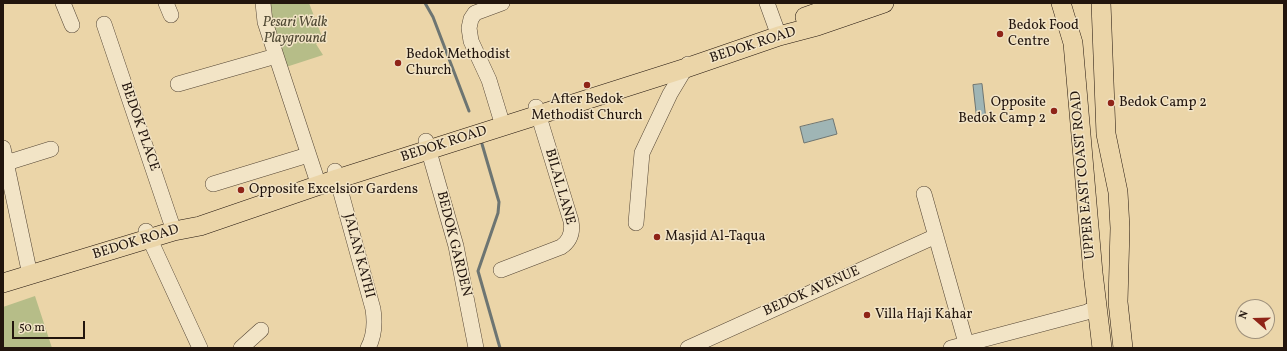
<!DOCTYPE html>
<style>
body{margin:0}
#map{position:relative;width:1287px;height:351px;overflow:hidden;background:#ebd5a8;font-family:Vollkorn,serif}
canvas{display:block}
.frame{position:absolute;inset:0;border:4px solid #22150d;pointer-events:none}
.north{position:absolute;left:1235px;top:299px;width:40px;height:40px;box-sizing:border-box;background:#f2e4c6;border:1px solid #9f917c;border-radius:50%;rotate:290deg;font-size:11px;font-weight:700;line-height:16px;text-align:center;color:#22150d}
.north::after{content:'';display:block;margin:auto;width:14px;height:18px;background:#8f2418;clip-path:polygon(50% 0,100% 100%,50% 72%,0 100%)}
.scale{position:absolute;left:12px;top:321px;width:73px;height:18px;box-sizing:border-box;border:2px solid #22150d;border-top:0;padding-left:5px;font-size:12px;line-height:14px;white-space:nowrap;color:#22150d;-webkit-text-stroke:3px #f2e4c6;paint-order:stroke}
</style>
<div id="map">
<canvas width="1287" height="351"></canvas>
<div class="frame"></div>
<div class="north">N</div>
<div class="scale">50 m</div>
</div>
<script>
const g = document.querySelector('canvas').getContext('2d');
g.lineJoin = 'round';
function fillPath(path, color) {
  g.fillStyle = color;
  g.fill(path, 'evenodd');
}
function trace(path, color, width, dash) {
  g.strokeStyle = color;
  g.lineWidth = width;
  g.lineCap = dash ? 'butt' : 'round';
  g.setLineDash(dash || []);
  g.stroke(path);
}
function write(font, color, halo, rows, align = 'center') {
  g.font = font + ' Vollkorn,serif';
  g.lineWidth = 3;
  g.setLineDash([]);
  g.textBaseline = 'middle';
  g.strokeStyle = halo;
  g.fillStyle = color;
  for (const [text, x, y, turn = 0] of rows) {
    g.save();
    g.translate(x, y);
    g.rotate((+turn || 0) * Math.PI / 180);
    g.textAlign = isNaN(turn) ? turn : align;
    if (halo) g.strokeText(text, 0, 0);
    g.fillText(text, 0, 0);
    g.restore();
  }
}
const green = new Path2D(`
 M266 3H309L323 39 316 44 323 55 283 68Z
 M35 296 52 348H3V307Z`);
const water = new Path2D(`
 M982 84 986 120 977 121 973 85Z
 M833 119 837 134 804 143 800 127Z`);
const stream = new Path2D(`
 M425 3 433 17 469 111
 M482 144 499 202 498 213 478 271 500 348`);
const minor = new Path2D(`
 M63 3 72 25
 M166 3 171 15
 M263 3 265 22 319 186
 M502 3 475 13 471 19 469 28 471 41 489 80 503 126
 M767 3 779 36
 M104 24 174 231
 M178 84 276 56
 M426 141 456 246 476 348
 M3 148 30 275
 M3 164 51 149
 M335 171 373 309C375 322 375 335 368 348
 M213 184 308 155
 M924 194 966 343
 M636 223 642 153 670 94 688 64
 M146 231 200 348
 M501 270 561 247C570 241 573 232 571 221L536 107
 M241 348 261 330
 M688 348 936 236
 M951 348 1087 312 1097 307`);
const major = new Path2D(`
 M1061 3 1073 43 1093 273 1102 348
 M1101 3 1106 134 1118 192 1120 228 1118 302 1123 348
 M805 17 845 3
 M3 283 174 231 200 226 337 179 686 68 779 36 817 26 884 3`);
const markers = [
 [1000,34,4,"#8f2418"],
 [398,63,4,"#8f2418"],
 [587,85,4,"#8f2418"],
 [1111,103,4,"#8f2418"],
 [1054,111,4,"#8f2418"],
 [241,190,4,"#8f2418"],
 [657,237,4,"#8f2418"],
 [867,315,4,"#8f2418"]
];
const parkNames = [
 ["Pesari Walk",295,23],
 ["Playground",295,39]
];
const poiNames = [
 ["Bedok Food",1008,26],
 ["Centre",1008,42],
 ["Bedok Methodist",406,55],
 ["Church",406,71],
 ["After Bedok",587,100,"center"],
 ["Methodist Church",587,116,"center"],
 ["Opposite",1046,103,"right"],
 ["Bedok Camp 2",1046,119,"right"],
 ["Bedok Camp 2",1119,103],
 ["Opposite Excelsior Gardens",249,190],
 ["Masjid Al-Taqua",665,237],
 ["Villa Haji Kahar",875,315]
];
const streetNames = [
 ["BEDOK ROAD",753,46,-18],
 ["BEDOK PLACE",139,127,71],
 ["BEDOK ROAD",444,145,-18],
 ["UPPER EAST COAST ROAD",1084,175,-95],
 ["BILAL LANE",559,187,74],
 ["BEDOK ROAD",136,243,-17],
 ["BEDOK GARDEN",453,244,76],
 ["JALAN KATHI",358,256,75],
 ["BEDOK AVENUE",812,292,-24]
];
fillPath(green, '#b6bd88');
fillPath(water, '#9fb5b5');
trace(water, '#6d7572', 1);
trace(stream, '#6d7572', 3);
trace(minor, '#544534', 16);
trace(major, '#22150d', 20);
trace(minor, '#f2e4c6', 15);
trace(major, '#ebd5a8', 19);
for (const [x, y, r, color] of markers) {
  const dot = new Path2D();
  dot.arc(x, y, r, 0, 2 * Math.PI);
  g.fillStyle = color;
  g.fill(dot);
  trace(dot, '#f2e4c6', 1.5);
}
write('italic 14px', '#4e4732', '#f2e4c6', parkNames);
write('14px', '#22150d', '#f2e4c6', poiNames, 'left');
write('14px', '#22150d', '#f2e4c6', streetNames);
</script>
